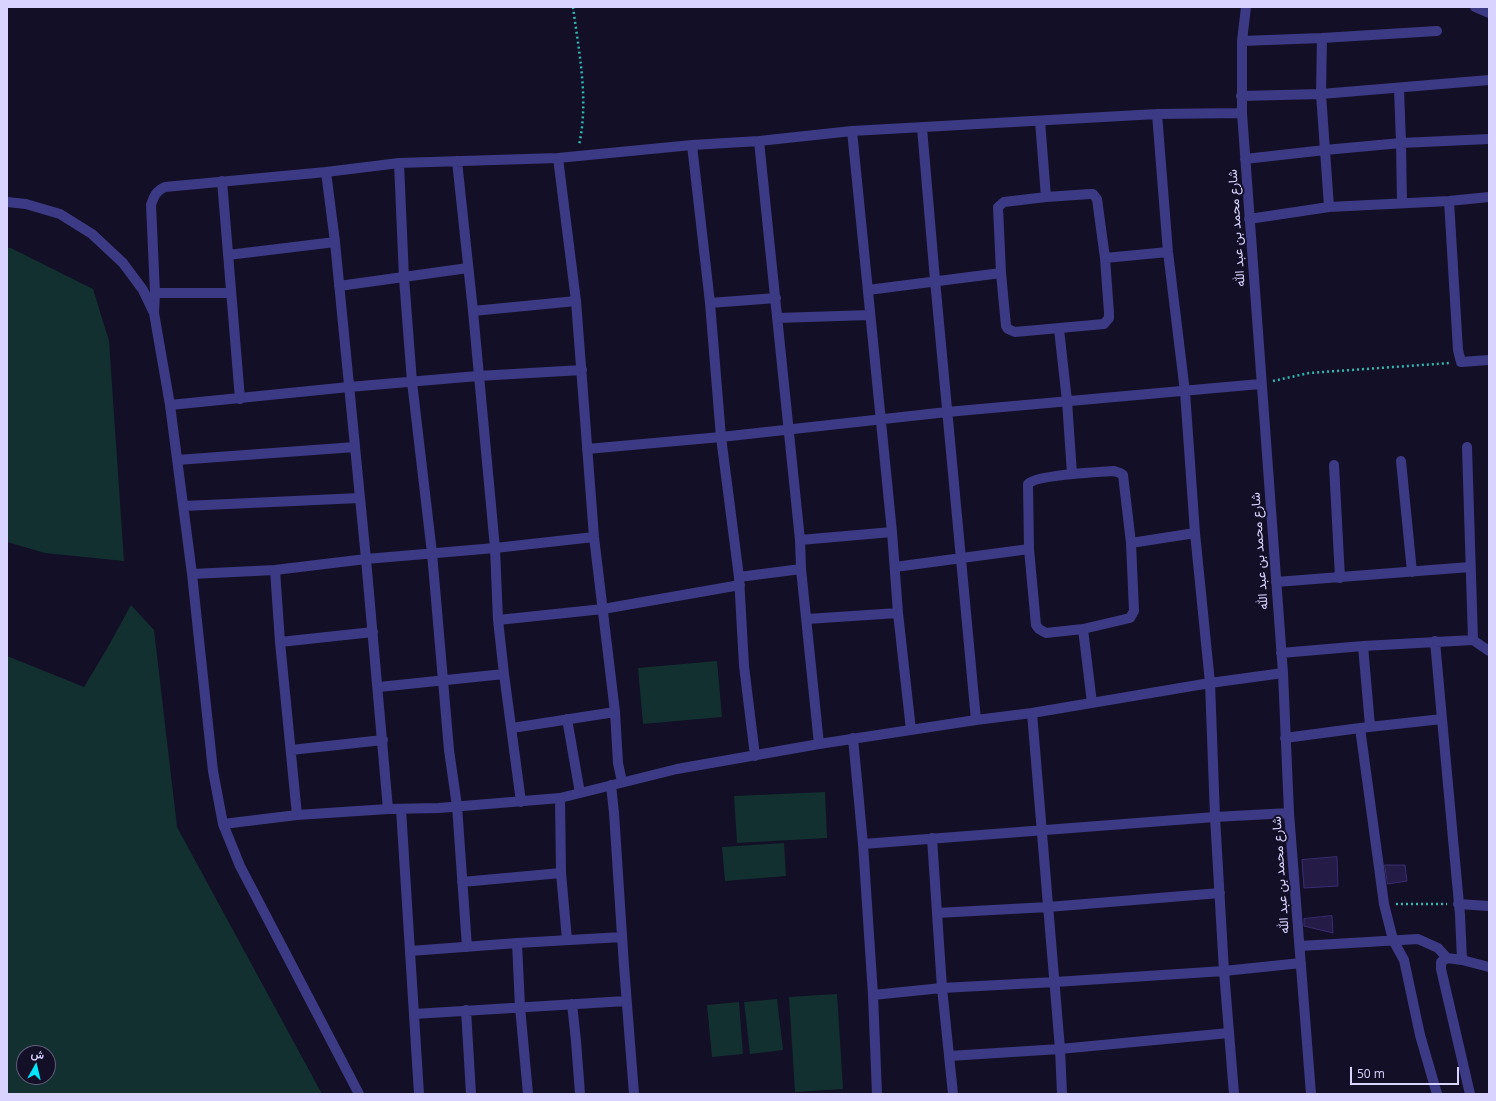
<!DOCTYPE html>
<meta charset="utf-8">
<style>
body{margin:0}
#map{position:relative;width:1496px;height:1101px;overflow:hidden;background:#130f26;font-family:"Open Sans",Vazirmatn,sans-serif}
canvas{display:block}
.frame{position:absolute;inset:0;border:8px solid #d9d4ff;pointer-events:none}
.north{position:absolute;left:16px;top:1045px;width:40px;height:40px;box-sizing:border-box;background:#130f26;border:1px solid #625e7d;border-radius:50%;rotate:8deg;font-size:11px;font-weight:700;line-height:16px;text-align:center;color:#d9d4ff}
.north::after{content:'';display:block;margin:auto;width:14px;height:18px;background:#00e5ff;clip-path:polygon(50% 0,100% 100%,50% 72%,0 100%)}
.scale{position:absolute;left:1350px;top:1067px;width:109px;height:18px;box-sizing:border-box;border:2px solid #d9d4ff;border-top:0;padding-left:5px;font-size:12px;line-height:14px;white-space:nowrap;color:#d9d4ff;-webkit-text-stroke:3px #130f26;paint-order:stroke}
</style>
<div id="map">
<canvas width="1496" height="1101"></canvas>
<div class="frame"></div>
<div class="north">ش</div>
<div class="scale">50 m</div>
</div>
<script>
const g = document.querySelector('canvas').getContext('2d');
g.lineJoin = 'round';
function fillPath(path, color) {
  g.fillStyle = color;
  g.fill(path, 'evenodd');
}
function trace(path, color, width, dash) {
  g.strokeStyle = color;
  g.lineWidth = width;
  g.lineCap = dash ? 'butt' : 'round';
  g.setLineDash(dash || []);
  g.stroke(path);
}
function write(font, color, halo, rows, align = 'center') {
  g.font = font + ' "Open Sans",Vazirmatn,sans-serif';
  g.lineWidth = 4;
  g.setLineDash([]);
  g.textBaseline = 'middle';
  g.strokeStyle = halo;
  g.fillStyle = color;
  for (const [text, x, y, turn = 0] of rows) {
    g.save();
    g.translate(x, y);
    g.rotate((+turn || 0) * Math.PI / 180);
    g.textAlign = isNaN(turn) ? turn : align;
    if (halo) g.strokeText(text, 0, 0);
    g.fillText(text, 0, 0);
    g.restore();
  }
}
const green = new Path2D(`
 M7 248H11L93 289 109 341 124 561 45 553 7 542Z
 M131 605 154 630 177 827 322 1094H7V656L84 687 108 647ZM24 1053H48V1077H24Z
 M717 661 722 717 643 724 638 668Z
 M825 792 827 838 737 843 734 796Z
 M784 843 786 876 725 881 722 847Z
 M837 994 843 1089 795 1092 789 997Z
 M777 999 783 1050 750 1054 744 1002Z
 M739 1002 743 1054 712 1057 707 1005Z`);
const building = new Path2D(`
 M1337 857 1338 886 1304 888 1302 860Z
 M1385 865H1405L1407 881 1388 884Z
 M1332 916 1333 933 1304 926V919Z`);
const path = new Path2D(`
 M573 7C579 53 589 100 579 145
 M1273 381 1309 373 1450 363
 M1396 904H1447`);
const minor = new Path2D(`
 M1246 7 1242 41V113L1283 673 1289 813 1311 1094
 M1475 7 1489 13
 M1322 38 1321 94 1329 207
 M1242 41 1322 38 1437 31
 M1399 88 1401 143 1402 203
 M1241 96 1321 94 1489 80
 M1157 114 1168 252 1185 392 1195 533 1210 683 1215 817 1224 971 1234 1094
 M1040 121 1046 197
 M922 128 935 280 976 720
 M852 131 892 532 898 613
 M759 141 800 540 801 569 819 744
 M692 145 710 303 721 437 739 577 744 666 755 756
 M558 158 576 301 594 537 615 712 618 763 622 782
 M1245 159 1325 150 1401 143 1489 139
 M457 161 473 311 495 548 498 620 504 674 521 802
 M399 163 404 278 412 382 432 553 449 750 457 806 467 947
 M326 172 335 242 366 559 388 809
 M222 181 240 399
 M1090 194H1093L1097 199 1105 258 1109 313V318L1104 324 1015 332 1008 329 1006 326 1001 273 998 207 1004 202 1046 197Z
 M1449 201 1458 350 1461 362 1489 360
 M7 202 26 204 60 214 92 234 123 263 143 290 154 313 170 405 192 574 213 771 223 824 240 866 359 1094
 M1249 219 1329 207 1449 201 1489 197
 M228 255 335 242
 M1105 258 1168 252
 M339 286 468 268
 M868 290 1001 273
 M155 293H231
 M710 303 776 298
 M473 311 576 301
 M154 313 155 293 151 205C154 196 156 191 165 187L326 172 399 163 558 158 692 145 759 141 852 131 1157 114 1242 113
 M777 318 870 315
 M1059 329 1067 401 1072 474
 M170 405 349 387 478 376 582 370
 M587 449 721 437 947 412 1260 384
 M177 460 355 447
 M1401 461 1412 572
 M1334 465 1340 578
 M1114 471 1120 473 1123 475 1131 543 1134 611 1130 618 1083 629 1046 633 1039 629 1036 625 1029 549 1028 484C1036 475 1098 472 1114 471Z
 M184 506 360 498
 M800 540 892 532
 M1131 543 1195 533
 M895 567 1029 549
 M275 570 280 642 297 815
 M192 574 275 570 366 559 495 548 594 537
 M739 577 801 569
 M1276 582 1470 567
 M807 619 898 613 911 730
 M498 620 603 609 740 585
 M1083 629 1092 703
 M1473 640 1489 651
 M280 642 373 632
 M1363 646 1370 726
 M1281 653 1363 646 1473 640 1467 447
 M379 687 504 674
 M1032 713 1060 1049 1062 1094
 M567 719 580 793
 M1442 719 1460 915 1462 960
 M512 728 615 712
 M1360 728 1384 904 1393 940 1404 960 1420 1035 1437 1094
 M853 738 863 844 873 995 877 1094
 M1285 738 1360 728 1442 719 1435 641
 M291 750 383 740
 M611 785 614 813 624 966 634 1094
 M401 809 419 1094
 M223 824 297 815 388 809 439 808 560 798 677 769 819 744 976 720 1032 713 1210 683 1283 673
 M932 838 942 988 953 1094
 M863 844 1215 817 1289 813
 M561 873 567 940
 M462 882 561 873 560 798
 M1458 904 1489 906
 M937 913 1048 907 1220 893
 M1300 946 1418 939 1438 948 1447 958
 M410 951 517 943
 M873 995 942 988 1055 982 1224 971 1301 963
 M572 1004 576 1041 580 1094
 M466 1010 471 1094
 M414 1014 626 1001
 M949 1056 1060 1049 1229 1033
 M528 1094 520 1007 517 943 622 937
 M1470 1094 1441 969V962L1447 958 1462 960 1489 967`);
const streetNames = [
 ["شارع محمد بن عبد الله",1237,228,-94],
 ["شارع محمد بن عبد الله",1260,551,-94],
 ["شارع محمد بن عبد الله",1281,875,-94]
];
fillPath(green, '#12302f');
fillPath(building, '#241b47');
trace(building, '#3b2d73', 1);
trace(path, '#2fb8b0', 2.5, [2, 3]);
trace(minor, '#3d3a85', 10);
write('13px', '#d9d4ff', '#130f26', streetNames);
</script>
